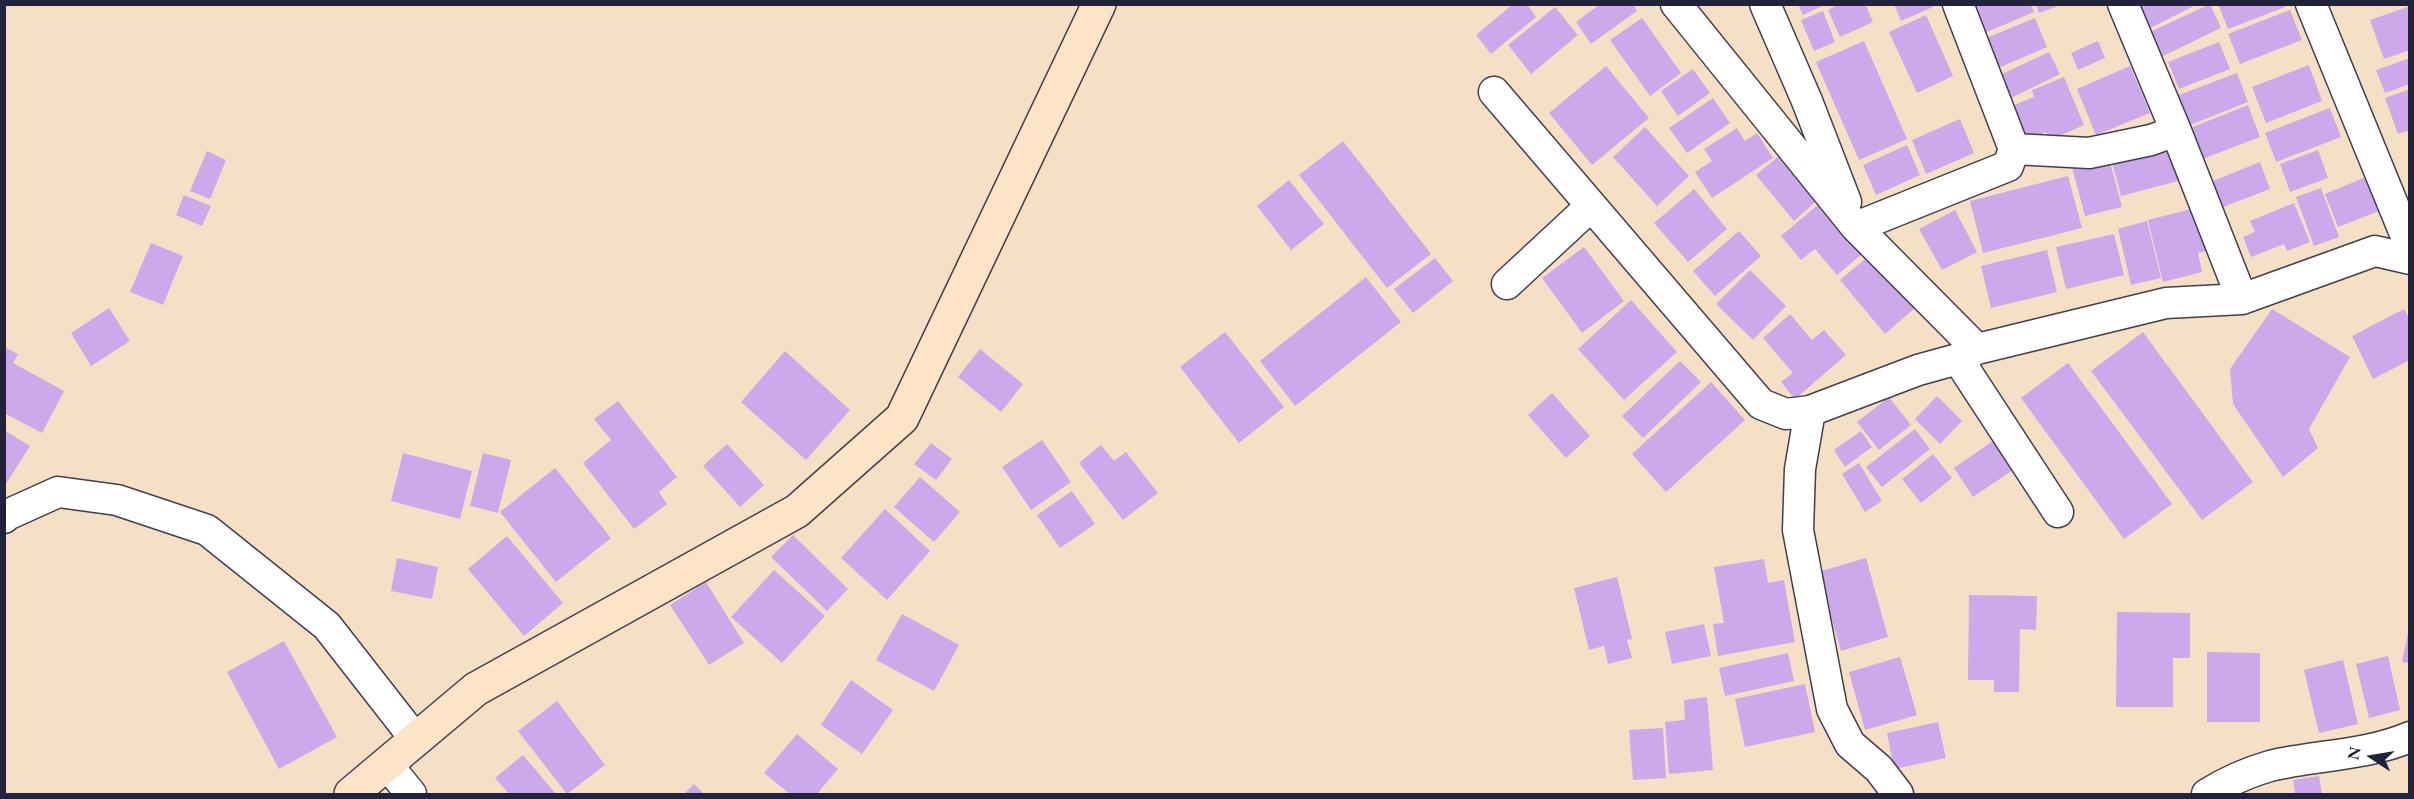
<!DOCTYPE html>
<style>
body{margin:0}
#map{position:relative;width:2414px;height:799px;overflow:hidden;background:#f5e0c5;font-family:"EB Garamond",serif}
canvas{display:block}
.frame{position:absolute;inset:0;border:6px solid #22223b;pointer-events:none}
.north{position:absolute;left:2342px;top:727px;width:60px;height:60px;-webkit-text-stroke:4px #fff;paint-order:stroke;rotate:282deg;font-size:16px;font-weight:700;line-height:24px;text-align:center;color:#22223b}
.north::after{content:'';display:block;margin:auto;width:21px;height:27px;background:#22223b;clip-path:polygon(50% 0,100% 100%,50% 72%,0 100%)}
</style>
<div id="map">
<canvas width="2414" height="799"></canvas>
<div class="frame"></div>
<div class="north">N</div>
</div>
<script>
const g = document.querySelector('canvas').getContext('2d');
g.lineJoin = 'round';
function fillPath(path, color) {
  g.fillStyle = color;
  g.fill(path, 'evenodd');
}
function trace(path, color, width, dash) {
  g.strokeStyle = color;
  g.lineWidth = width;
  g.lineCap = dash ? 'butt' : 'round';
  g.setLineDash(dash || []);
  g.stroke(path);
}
const building = new Path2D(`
 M1513 4H1527L1536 17 1491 54 1476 35Z
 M1600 4H1633L1637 11 1591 44 1576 22Z
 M1798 4H1826L1803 15Z
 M1839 4H1865L1873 22 1840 37 1828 10Z
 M1894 4H1932L1933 7 1901 21Z
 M1973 4H2031L2034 12 1980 35Z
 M2036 4H2061V5L2039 13Z
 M2138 4H2198L2150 28Z
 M2210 4 2221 28 2159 58 2148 33Z
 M2218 4H2284L2285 7 2228 29Z
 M2410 6V50L2384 59 2370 20Z
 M1555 7 1578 35 1531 74 1508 45Z
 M2290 10 2302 40 2240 64 2228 34Z
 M1823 11 1835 42 1814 51 1801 20Z
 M1926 15 1953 76 1917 93 1889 32Z
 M1642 18 1681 73 1650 96 1610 40Z
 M2035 18 2047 47 1996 69 1984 39Z
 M1864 41 1907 139 1859 160 1816 62Z
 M2098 41 2105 58 2078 70 2071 53Z
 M2219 42 2230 69 2179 89 2168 62Z
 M2049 52 2060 74 2009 99 1998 76Z
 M2410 58V84L2385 93 2376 70Z
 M2309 65 2322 101 2266 123 2252 87Z
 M1606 66 1649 118 1592 165 1549 113Z
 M2130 66 2150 113 2096 135 2077 89Z
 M1693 69 1710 93 1678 116 1661 91Z
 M2237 73 2248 102 2190 125 2179 95Z
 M2064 77 2084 125 2050 140 2046 132 2023 142 2009 107 2034 97 2032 90Z
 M2410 89V130L2398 134 2385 98Z
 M1713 98 1730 123 1687 153 1669 128Z
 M2248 105 2260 137 2200 160 2188 129Z
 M2330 108 2341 137 2276 162 2265 133Z
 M1960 119 1974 153 1926 174 1912 140Z
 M1645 127 1689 176 1657 206 1613 157Z
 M1737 128 1745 141 1757 133 1773 158 1712 198 1695 172 1712 161 1704 149Z
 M1343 141 1431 254 1387 288 1299 175Z
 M1907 145 1920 175 1876 195 1863 165Z
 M2177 145 2186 179 2121 196 2112 162Z
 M2318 150 2328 178 2290 192 2280 164Z
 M207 151 226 160 210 199 190 191Z
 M1785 151 1822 196 1794 221 1756 175Z
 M2109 158 2122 207 2085 216 2072 167Z
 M2260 162 2270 189 2218 209 2208 183Z
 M2068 176 2082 228 1983 253 1970 201Z
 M2366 177 2379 211 2338 227 2325 194Z
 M1289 180 1324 224 1291 250 1257 206Z
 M2321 188 2339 237 2314 246 2296 197Z
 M1694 189 1727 229 1688 262 1654 223Z
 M184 195 211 206 202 226 176 215Z
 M1826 198 1868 249 1837 275 1815 249 1801 260 1781 236Z
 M2294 203 2310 242 2287 251 2284 244 2251 257 2243 237 2255 232 2250 221Z
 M2199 207 2210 250 2198 253 2202 272 2163 282 2148 220Z
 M1955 210 1977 252 1942 270 1919 229Z
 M2147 221 2161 278 2131 285 2118 229Z
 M1739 231 1761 256 1715 296 1693 271Z
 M2114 234 2124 275 2066 289 2056 247Z
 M151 243 183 256 163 305 130 292Z
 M1584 247 1624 301 1582 333 1542 278Z
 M2047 250 2057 292 1991 308 1981 266Z
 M1871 254 1916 307 1885 334 1840 280Z
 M1435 258 1453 281 1413 313 1394 289Z
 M1750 270 1786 306 1753 340 1716 304Z
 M1366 277 1401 322 1295 406 1260 361Z
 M1631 300 1677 352 1624 400 1578 349Z
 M109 308 130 341 91 366 71 333Z
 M2272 309 2350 357 2309 429 2318 448 2283 477 2233 404 2230 369Z
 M2404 309 2410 320V360L2373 379 2352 336Z
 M1790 314 1812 340 1824 330 1846 355 1795 399 1781 382 1793 373 1763 338Z
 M1225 332 1284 407 1239 443 1180 367Z
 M2143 332 2253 482 2202 520 2091 371Z
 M4 347 18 354 13 363 64 391 42 433 4 413Z
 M980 349 1023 384 1001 412 958 377Z
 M785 351 850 410 806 460 741 402Z
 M1680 361 1701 382 1643 438 1622 416Z
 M2068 363 2172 504 2124 539 2021 398Z
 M1711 382 1745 420 1666 492 1632 454Z
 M1552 393 1590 436 1566 458 1528 415Z
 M1937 396 1962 421 1940 444 1915 419Z
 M1889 397 1911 425 1879 450 1857 422Z
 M618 401 677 477 659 492 667 504 634 529 583 463 611 440 594 419Z
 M1915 429 1930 449 1882 487 1866 467Z
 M4 430 30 446 4 487Z
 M1861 431 1872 447 1845 467 1834 450Z
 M1997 438 2016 468 1973 497 1954 468Z
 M1042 440 1071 482 1031 510 1002 467Z
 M931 443 952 459 936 480 914 464Z
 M727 444 764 485 740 507 703 466Z
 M1101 445 1114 461 1126 452 1158 493 1123 520 1079 463Z
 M403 453 472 471 460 519 391 501Z
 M483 453 511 460 498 513 470 506Z
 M1933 454 1952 478 1921 503 1902 479Z
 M1859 463 1882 501 1865 512 1842 474Z
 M555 468 611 538 556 582 500 512Z
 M920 477 960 512 934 542 894 507Z
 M1072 491 1095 524 1060 548 1037 515Z
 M885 509 930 551 887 600 841 558Z
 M793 535 848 589 827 611 771 557Z
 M507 536 563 603 524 636 468 569Z
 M397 558 438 567 432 599 391 591Z
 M1866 558 1888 637 1841 651 1818 572Z
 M1764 559 1768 583 1784 580 1795 642 1718 656 1713 624 1724 623 1714 567Z
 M774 570 825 616 782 663 731 617Z
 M1617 577 1632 639 1627 640 1632 658 1608 664 1604 646 1589 650 1574 588Z
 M706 582 744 643 709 665 670 605Z
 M1969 595 2037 596 2036 630 2020 629 2019 692H1994V680H1968Z
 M2117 612 2190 613V658H2173V707H2116Z
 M902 614 959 645 934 691 876 660Z
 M1704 624 1711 656 1672 664 1665 632Z
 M2408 633H2410V663L2402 662Z
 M284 641 337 737 279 769 227 672Z
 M2207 652 2260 653V722H2207Z
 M1788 653 1794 681 1725 696 1719 668Z
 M2388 656 2400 710 2369 718 2356 664Z
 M1900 657 1917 715 1865 730 1849 672Z
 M2343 660 2358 724 2319 733 2304 670Z
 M851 680 893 710 862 754 821 725Z
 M1805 684 1815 732 1745 747 1735 699Z
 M1707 697 1713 770 1669 774 1665 722 1685 720 1684 700Z
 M557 701 605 765 567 794 518 731Z
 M1938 722 1946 758 1894 769 1887 733Z
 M1663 728 1666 778 1633 780 1629 730Z
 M797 734 838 769 817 794H790L764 773Z
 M523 755 556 794H509L495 778Z
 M2319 776 2322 794H2295L2293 780Z
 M694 784 704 794H684Z`);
const street = new Path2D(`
 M1676 4 1856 227 1977 349
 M1765 4 1807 101 1846 202
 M2123 4 2176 131 2242 299
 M2311 4 2410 246
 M1494 92 1761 404 1786 414 1810 411 1918 370 1958 359 1977 349 2166 303 2242 299 2375 251 2410 259
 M2014 149 2089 153 2151 140 2176 131
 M1856 227 2008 166 2014 149 1958 4
 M1507 284 1591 206
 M1958 359 2058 512
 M1810 411 1800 469 1798 530 1832 709 1850 744 1879 769 1898 794
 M4 518 7 515 58 492 117 500 207 530 327 626 416 740
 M386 763 411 794
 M2207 794C2225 783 2249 772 2270 766 2316 755 2365 756 2410 737`);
const secondary = new Path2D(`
 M351 794 476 689 797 511 902 418 1099 4`);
fillPath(building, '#cca9eb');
trace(street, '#423e50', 33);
trace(secondary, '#423e50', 36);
trace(street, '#fff', 30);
trace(secondary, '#fee4c6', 33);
</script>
